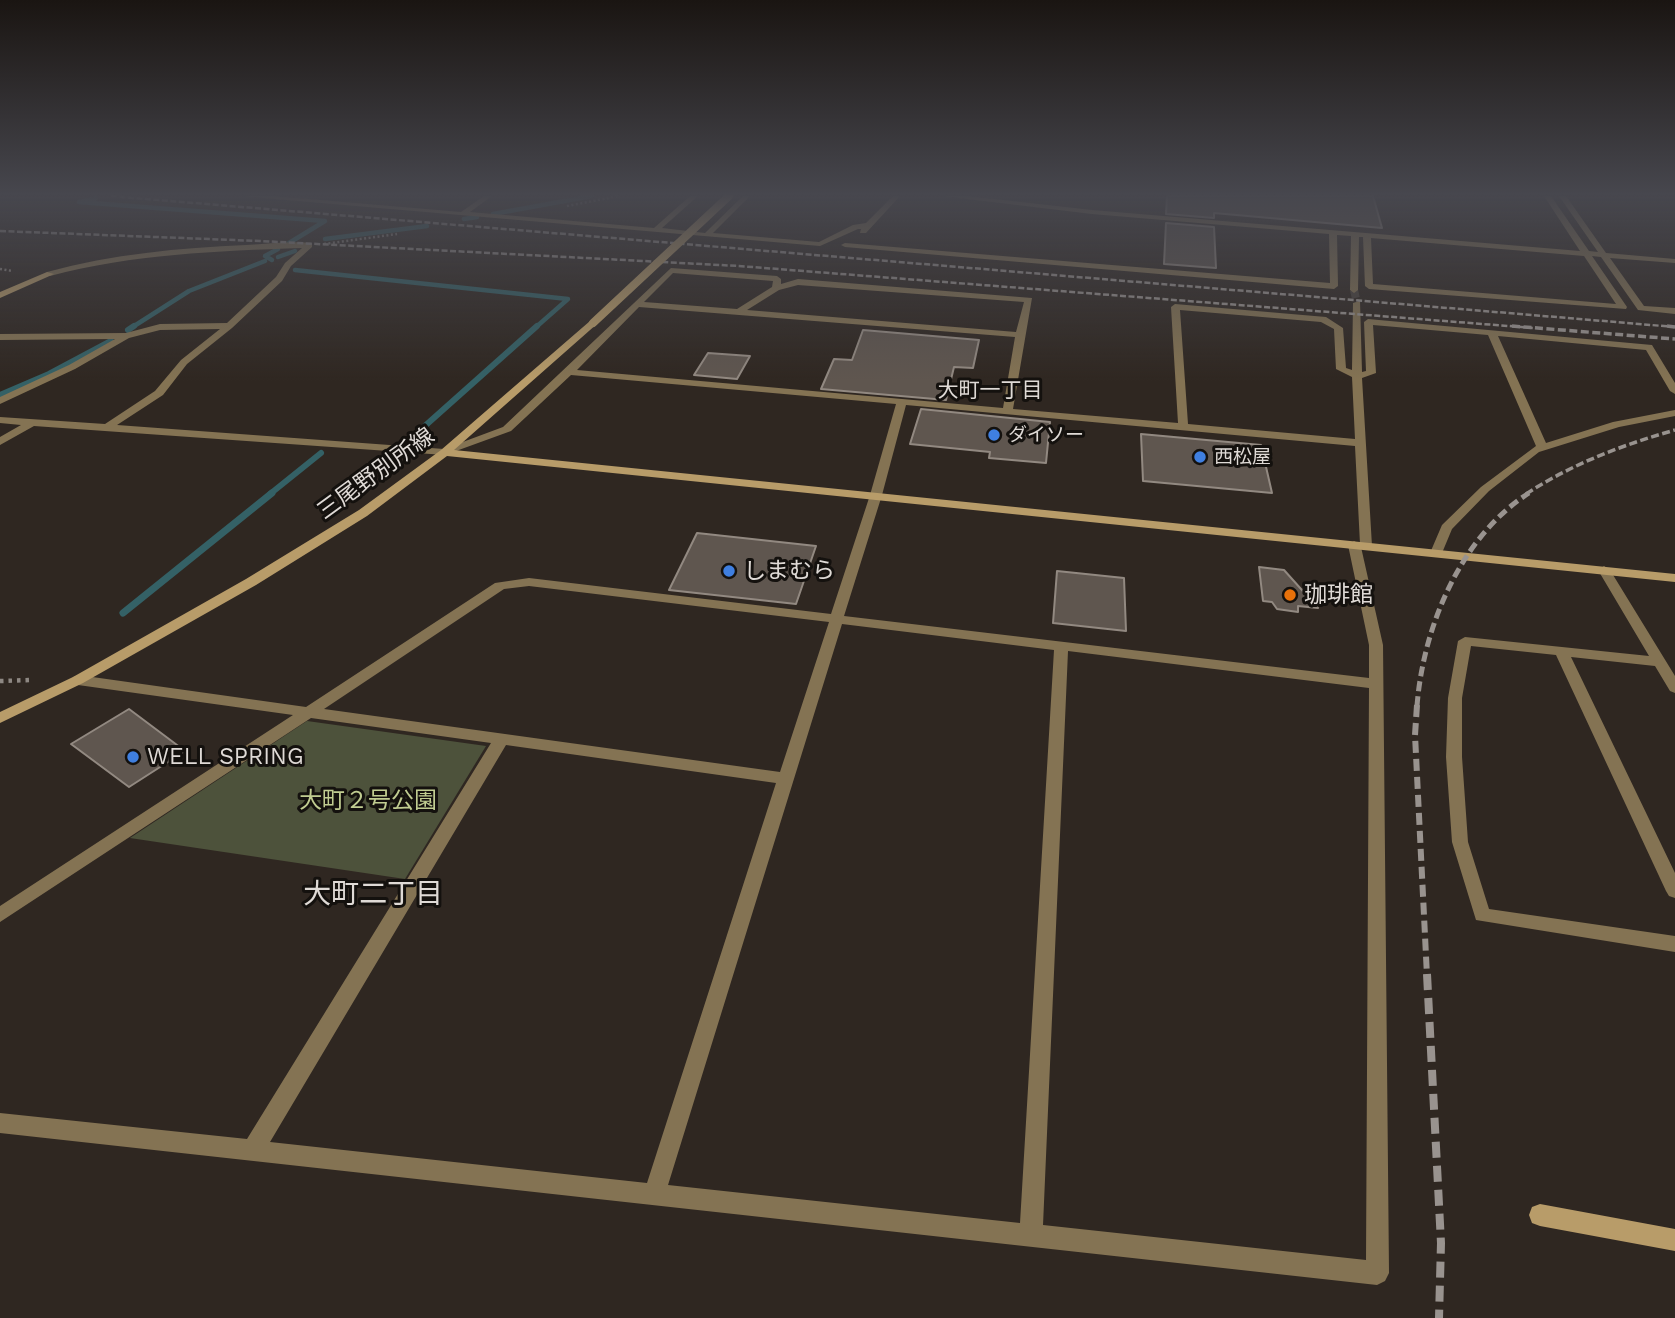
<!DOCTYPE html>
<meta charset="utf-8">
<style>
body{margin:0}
canvas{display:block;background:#2f2721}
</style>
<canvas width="1675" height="1318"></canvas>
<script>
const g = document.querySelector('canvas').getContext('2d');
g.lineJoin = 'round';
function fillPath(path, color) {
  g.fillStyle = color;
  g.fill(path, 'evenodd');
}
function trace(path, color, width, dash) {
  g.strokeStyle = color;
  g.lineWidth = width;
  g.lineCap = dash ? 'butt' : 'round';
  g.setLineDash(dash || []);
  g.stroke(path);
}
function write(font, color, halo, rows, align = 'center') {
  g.font = font + ' "Work Sans","Noto Sans JP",sans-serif';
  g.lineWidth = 6;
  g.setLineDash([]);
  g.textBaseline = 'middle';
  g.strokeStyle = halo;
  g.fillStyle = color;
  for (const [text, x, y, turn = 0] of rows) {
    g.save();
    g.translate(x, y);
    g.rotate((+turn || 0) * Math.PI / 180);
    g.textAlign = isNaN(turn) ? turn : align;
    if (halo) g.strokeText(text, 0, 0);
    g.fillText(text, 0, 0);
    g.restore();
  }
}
const green = new Path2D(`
 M307 721 486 746 405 879 130 838Z`);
const streamFar2 = new Path2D(`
 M96 198 79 202 325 221 289 243
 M493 214 592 196
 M464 219 477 217
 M325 239 427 226
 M278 257 295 251
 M272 260 265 256 278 249
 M295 270 568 299 535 328
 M131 328 189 291 265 261`);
const streamFar1 = new Path2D(`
 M128 330 134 326
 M0 395 49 374 111 341
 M408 441 537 326
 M270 494 321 453`);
const stream = new Path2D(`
 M123 613 272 493`);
const building = new Path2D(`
 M1167 196H1373L1382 228 1214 213V218L1166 214Z
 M1166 223 1214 227 1216 268 1164 264Z
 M863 330 979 340 973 368 954 367 946 400 821 389 834 359 852 360Z
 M708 353 750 356 737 379 694 375Z
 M921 409 1050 422 1046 463 989 458 990 452 910 444Z
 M1141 434 1261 445 1272 493 1143 481Z
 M697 533 816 546 796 604 669 590Z
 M1259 567 1284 570 1318 608 1298 606V612L1277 609 1272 602 1263 601Z
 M1057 571 1124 578 1126 631 1053 623Z
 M129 709 185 751 129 787 71 744Z`);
const streetTunnel = new Path2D(`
 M1354 290 1357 303`);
const pathFar1 = new Path2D(`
 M567 206 619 196
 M324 244 397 234
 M0 269 13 271`);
const path = new Path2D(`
 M0 681 32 680`);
const street = new Path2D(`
 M240 196H274L461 212 484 196H492L470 212 654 228 690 196H698L662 228 705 233 743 196H750L713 233 819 242 853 225 866 223 893 196H900L866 233H860L861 229H858L820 246Z
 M942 196H968L1092 210 1580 251 1544 196H1551L1589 251 1598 252 1559 196H1566L1606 253 1675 259V263L1610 258 1644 306 1675 308V314L1638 310 1601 257 1592 256 1627 307 1626 309 1369 289 1365 286 1363 237H1359L1358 290 1354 293 1350 290 1351 236 1337 235 1338 286 1334 289 845 247 841 245 845 243 1330 283 1329 234 1092 214ZM1371 238 1584 256 1616 304 1373 284Z
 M312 243V247L291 266 282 281 232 328 187 364 163 395 117 425 444 449 503 427 671 268 777 276 781 279V284L798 279 1032 298 1013 409 1178 423 1171 307 1175 304 1326 317 1343 328 1346 368 1352 370 1353 303 1360 301 1362 372 1366 371 1364 322 1368 319 1652 345 1675 383V394L1670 391 1646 350 1498 336 1546 443 1613 422 1675 410V416L1619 427 1539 452 1489 491 1452 529 1442 553 1436 557 1430 553 1442 525 1481 487 1536 446 1488 335 1373 325 1376 373 1362 378 1372 546 1366 550 1361 547 1383 645 1389 1273 1385 1281 1377 1285 0 1133V1113L247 1139 491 743 311 718 0 922V906L293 715 78 685 71 680 73 677 78 675 306 707 495 583 529 578 831 614 870 495 896 404 571 375 511 431 445 455 34 426 0 445V437L21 425 0 423V417L105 424 155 391 181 360 220 329 160 330 129 338 75 369 0 404V397L69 365 115 339 0 340V334L126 333 160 324 227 323 276 277 285 263 302 248C215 251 134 254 50 276H47V272C113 254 179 248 246 245 268 244 291 241 312 243ZM673 273 773 281 772 287 737 309 644 302ZM798 285 1024 302 1016 332 747 310 779 290ZM639 307 1015 337 1003 408 577 370ZM1180 310 1321 322 1334 329 1336 369 1352 377 1355 439 1188 424ZM906 405 1355 446 1360 544 1354 541 1348 545 1369 645V678L844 616 882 495ZM529 586 829 622 780 772 324 709 504 589ZM842 624 1054 650 1020 1223 668 1185ZM1068 651 1369 688 1366 1260 1043 1225ZM506 745 776 783 647 1183 270 1142Z
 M1604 566 1610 570 1675 676V693L1670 691 1655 666 1571 657 1675 873V898L1669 896 1666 891 1556 655 1471 646 1462 698V757L1468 842 1489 909 1675 936V952L1476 920 1452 842 1446 757 1448 698 1458 641 1465 637 1649 656 1598 570Z`);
const secondary = new Path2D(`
 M47 272 54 274 0 298V292Z
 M590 321 598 323 454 450 1675 574V582L447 456 367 516 256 585 83 683 0 723V712L73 677 246 579 359 510 441 450Z
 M1540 1204 1675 1229V1251L1540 1226 1532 1223 1529 1215 1532 1207Z`);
const railFar4 = new Path2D(`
 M111 196 1675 327
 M0 231 260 241 739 266 1534 328`);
const railFar3 = new Path2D(`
 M1512 326 1675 339
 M1667 326 1675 327
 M1526 494C1572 464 1622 445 1675 430`);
const railFar2 = new Path2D(`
 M1417 706C1423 628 1460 537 1529 493`);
const railFar1 = new Path2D(`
 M1417 705 1415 735 1427 976`);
const rail = new Path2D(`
 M1427 974 1441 1243 1439 1318`);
const secondaryBridge = new Path2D(`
 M593 323 729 196`);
const markers = [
 [994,435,7,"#3f7fe0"],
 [1200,457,7,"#3f7fe0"],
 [729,571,7,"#3f7fe0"],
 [1290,595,7,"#e8710a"],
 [133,757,7,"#3f7fe0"]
];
const farPoinames = [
 ["ダイソー",1008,435],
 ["西松屋",1214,457]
];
const farNeighbourhoodnames = [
 ["大町一丁目",990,391]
];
const streetNames = [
 ["三尾野別所線",376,474,-36]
];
const poiNames = [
 ["しまむら",743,571],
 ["珈琲館",1304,595],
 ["WELL SPRING",147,757]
];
const parkNames = [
 ["大町２号公園",368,801]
];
const nearNeighbourhoodnames = [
 ["大町二丁目",373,895]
];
fillPath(green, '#4d523b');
trace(streamFar2, '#346166', 4.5);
trace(streamFar1, '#346166', 6);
trace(stream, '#346166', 7);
fillPath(building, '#5f564f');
trace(building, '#928981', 2);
trace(streetTunnel, '#49423c', 8, [8, 4.5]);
trace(pathFar1, '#8e8883', 2.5, [2, 2.5]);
trace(path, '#8e8883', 4.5, [3.5, 5]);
fillPath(street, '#847353');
fillPath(secondary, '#b89c69');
trace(railFar4, '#99938f', 2.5, [6, 2.5]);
trace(railFar3, '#99938f', 3.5, [8, 3.5]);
trace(railFar2, '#99938f', 5, [10, 5]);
trace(railFar1, '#99938f', 6, [12, 6]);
trace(rail, '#99938f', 8, [16, 8]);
trace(secondaryBridge, '#b89c69', 8);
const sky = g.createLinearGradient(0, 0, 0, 381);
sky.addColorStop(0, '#1a1512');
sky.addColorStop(0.51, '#47474e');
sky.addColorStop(1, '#47474e00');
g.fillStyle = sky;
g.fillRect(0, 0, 1675, 381);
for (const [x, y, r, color] of markers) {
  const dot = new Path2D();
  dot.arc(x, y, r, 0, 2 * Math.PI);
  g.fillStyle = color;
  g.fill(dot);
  trace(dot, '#14110e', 2.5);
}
write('19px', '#dfdad6', '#14110e', farPoinames, 'left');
write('21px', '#dfdad6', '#14110e', farNeighbourhoodnames);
write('23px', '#dfdad6', '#14110e', streetNames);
write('23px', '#dfdad6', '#14110e', poiNames, 'left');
write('23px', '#c1cd91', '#14110e', parkNames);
write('28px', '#dfdad6', '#14110e', nearNeighbourhoodnames);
</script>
